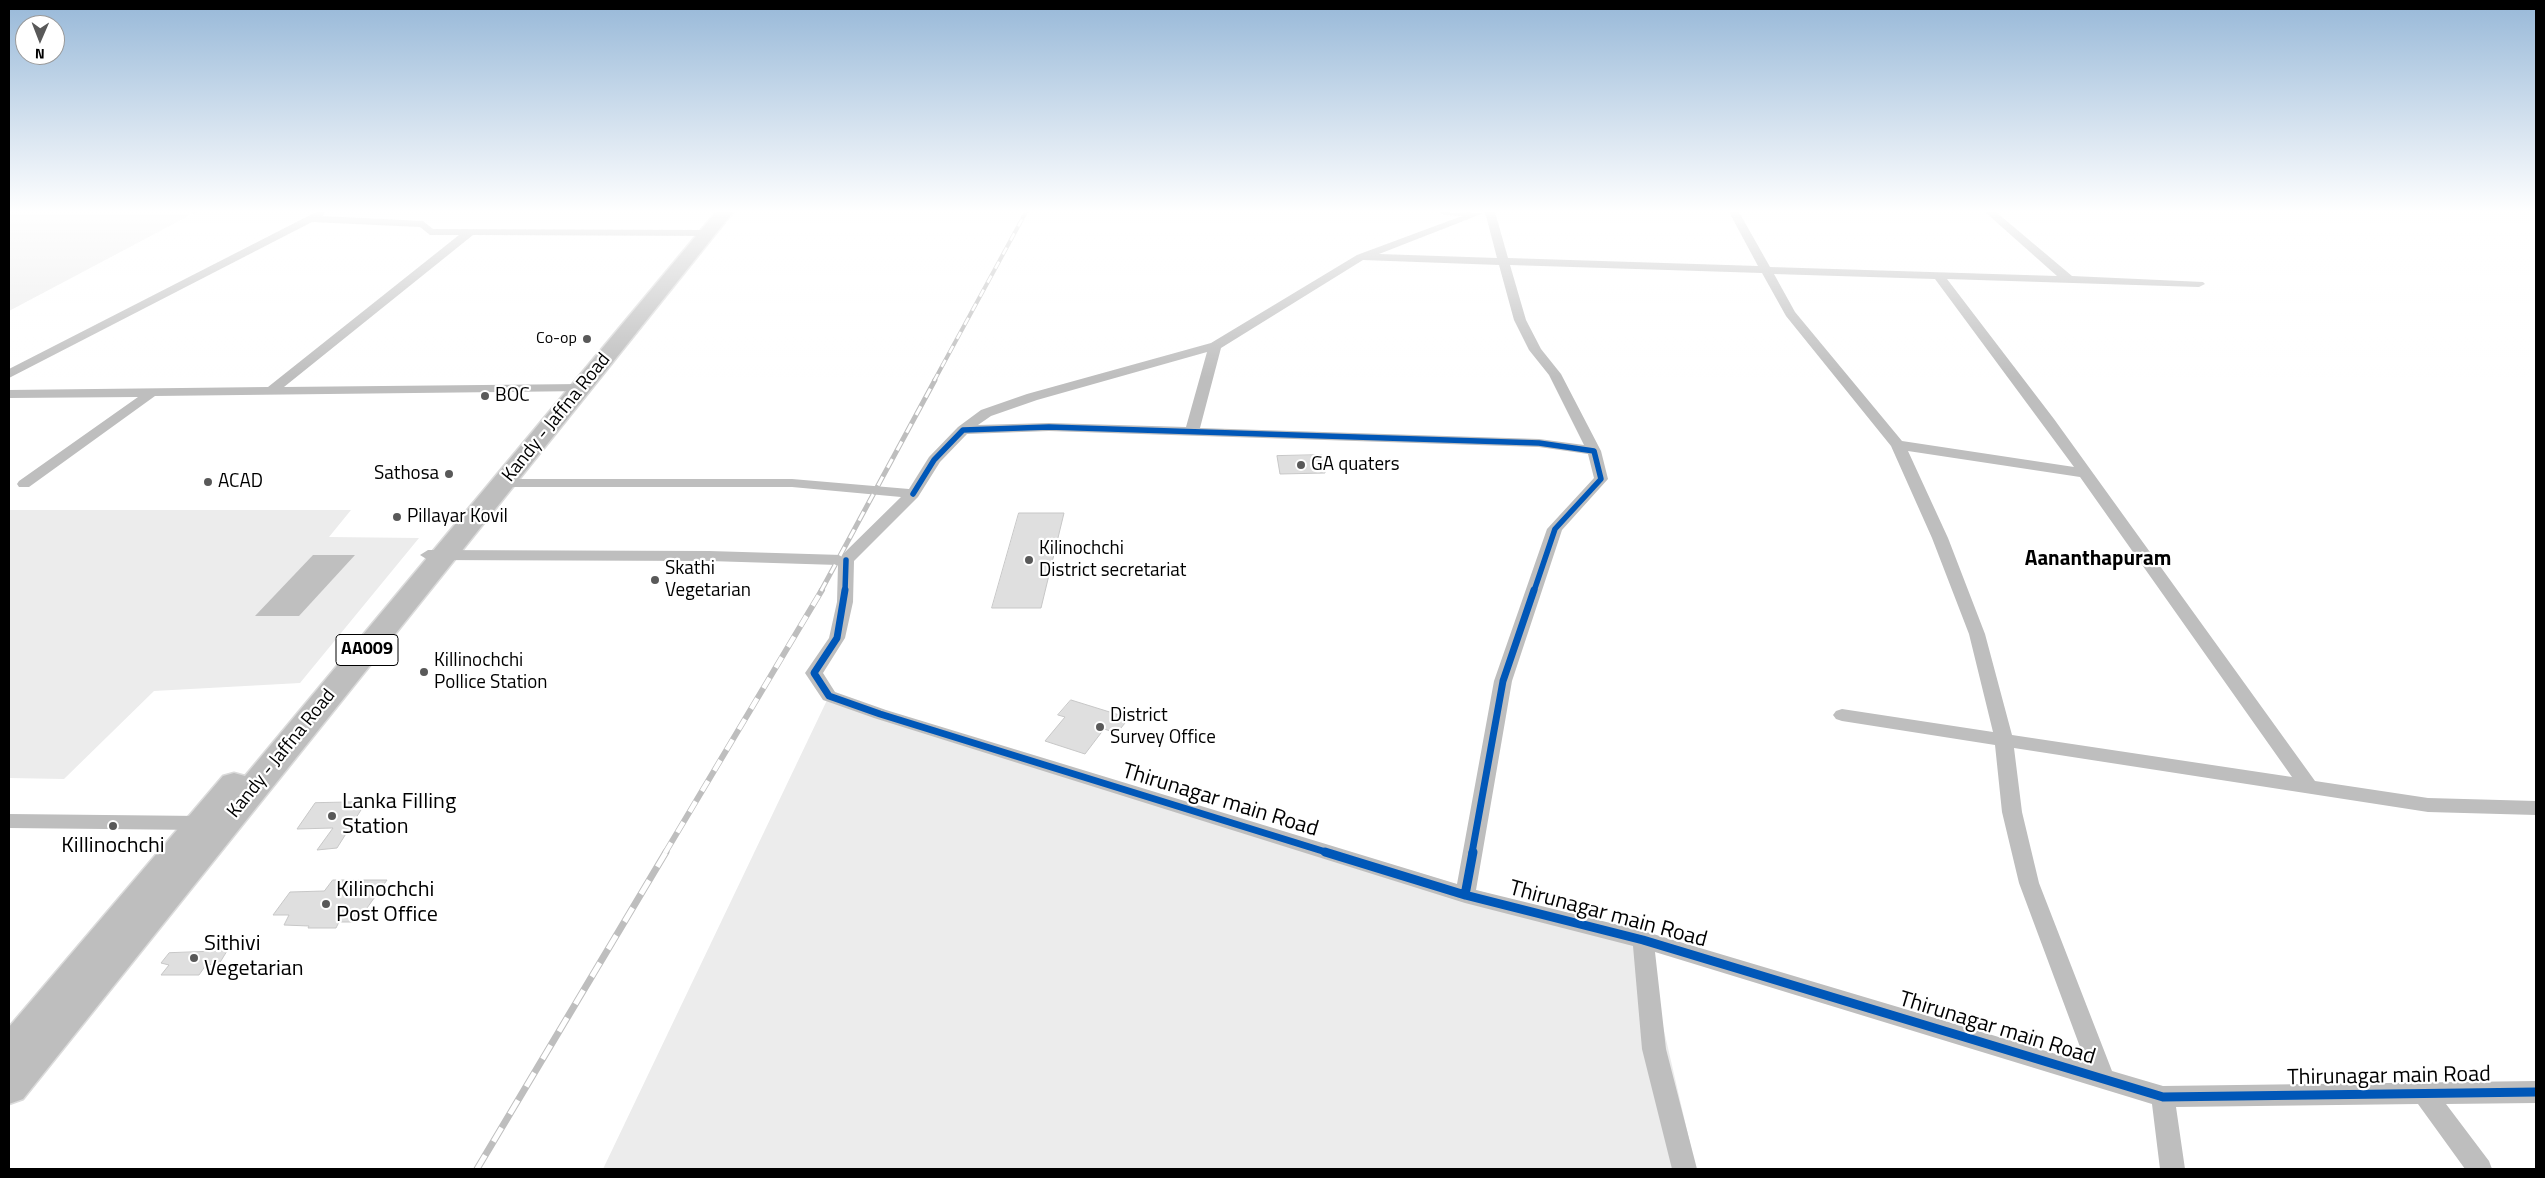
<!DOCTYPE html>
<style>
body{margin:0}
#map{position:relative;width:2545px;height:1178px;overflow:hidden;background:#fff;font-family:"Titillium Web",sans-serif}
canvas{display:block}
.frame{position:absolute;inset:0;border:10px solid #000;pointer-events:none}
.north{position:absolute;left:15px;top:15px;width:50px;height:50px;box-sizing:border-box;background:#fff;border:1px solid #999;border-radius:50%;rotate:181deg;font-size:14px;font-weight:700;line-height:20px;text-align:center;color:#000}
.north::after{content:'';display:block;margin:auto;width:18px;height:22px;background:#595959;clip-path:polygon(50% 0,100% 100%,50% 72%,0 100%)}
</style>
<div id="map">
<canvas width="2545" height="1178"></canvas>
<div class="frame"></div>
<div class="north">N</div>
</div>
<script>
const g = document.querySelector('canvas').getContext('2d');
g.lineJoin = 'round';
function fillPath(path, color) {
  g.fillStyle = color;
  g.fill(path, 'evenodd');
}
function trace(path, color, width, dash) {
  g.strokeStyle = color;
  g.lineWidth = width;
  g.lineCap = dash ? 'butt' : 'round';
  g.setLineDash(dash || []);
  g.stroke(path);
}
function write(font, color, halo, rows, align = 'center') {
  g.font = font + ' "Titillium Web",sans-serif';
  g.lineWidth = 4.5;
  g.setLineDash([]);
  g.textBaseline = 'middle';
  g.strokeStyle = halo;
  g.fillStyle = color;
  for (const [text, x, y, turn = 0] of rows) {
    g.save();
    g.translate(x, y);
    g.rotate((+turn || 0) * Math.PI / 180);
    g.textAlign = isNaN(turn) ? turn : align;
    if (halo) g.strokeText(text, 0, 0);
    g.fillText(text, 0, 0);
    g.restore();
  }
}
const green = new Path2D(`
 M9 212H196L9 311Z
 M9 510H351L329 537 419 538 300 683 154 691 64 779 9 778Z
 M829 696 1643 940 1696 1169H603Z`);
const water = new Path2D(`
 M313 555H355L299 616H255Z`);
const building = new Path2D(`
 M1322 455 1325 473 1280 474 1277 456Z
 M1019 513H1064L1041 608H992Z
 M1071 700 1129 718 1117 733 1104 729 1085 754 1045 741 1065 717 1058 715Z
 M366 802 337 848 317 850 333 828 297 829 315 803Z
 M333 880H387L357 922H339L336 928H308L309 926 284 925 289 915H273L290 892 324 891Z
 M227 951 219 964 206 965 199 975H161L169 965 161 963 169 953Z`);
const minor = new Path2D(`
 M316 212H324L323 216 423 221 433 229 709 230 714 233 709 236 473 235 284 387 582 384 587 385 589 388 587 391 155 396 29 487H19L17 484 19 481 138 397 9 398V390L268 387 459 235H430L420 227 312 222 9 378V369Z
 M1439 212 1484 213 1379 254 1497 258 1485 212H1495L1508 258 1758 266 1729 212H1739L1770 267 2057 276 1985 212H1996L2072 276 2203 282 2205 284 2199 287 1947 279 2054 419 2315 781 2428 798 2536 801V815L2428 812 2014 748 2022 812 2039 883 2112 1071 2163 1086 2536 1081V1103L2446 1104 2489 1161 2492 1169H2465L2418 1104 2176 1107 2185 1169H2160L2152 1104 1655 952 1666 1049 1697 1169H1672L1642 1049 1633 946 1465 903 874 718 823 700 805 673 829 638 837 602 838 565 709 561 428 560 420 555 428 550 709 551 842 555 901 497 792 487H505L498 483 505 479H792L909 489 929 457 958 427 981 410 1027 394 1211 343 1357 255 1462 216 1444 215ZM1363 260 1499 265 1514 320 1529 350 1549 375 1584 445 1539 439 1200 428 1221 348ZM1510 265 1762 273 1786 316 1891 446 1932 538 1969 634 1993 732 1842 709 1836 711 1833 715 1836 719 1842 721 1995 745 2002 812 2019 883 2086 1063 1643 931 1476 890 1512 681 1562 530 1608 479 1601 451 1561 374 1541 349 1526 320ZM1774 274 1935 279 2074 467 1902 441 1795 312ZM1207 352 1186 427 1049 423 978 425 991 416 1037 400ZM1049 431 1539 447 1588 454 1594 478 1547 529 1494 681 1457 884 886 710 835 692 823 673 845 638 853 602 854 561 918 497 940 462 967 434ZM1908 451 2080 477 2292 777 2012 735 1985 634 1948 538Z
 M9 814 201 816 208 818 211 823 208 828 201 830 9 828Z`);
const trunk = new Path2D(`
 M716 212H733L23 1099 9 1104V1027L223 776 234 773 245 776Z`);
const railFar3 = new Path2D(`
 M934 381 1026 212`);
const railFar2 = new Path2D(`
 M821 591 935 380`);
const railFar1 = new Path2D(`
 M665 853 822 590`);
const rail = new Path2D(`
 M477 1169 666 852`);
const cyclewayFar2 = new Path2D(`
 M913 494 934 460 963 430 1049 427 1539 443 1594 451 1601 479 1555 529 1534 591
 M845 591 846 560`);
const cyclewayFar1 = new Path2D(`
 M845 590 837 638 814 673 829 696 880 714 1329 853
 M1472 853 1503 681 1534 590`);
const cycleway = new Path2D(`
 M1325 852 1465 895 1643 940 2163 1097 2536 1092
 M1465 895 1473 852`);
const markers = [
 [587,339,5,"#595959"],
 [485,396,5,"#595959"],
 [1301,465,5,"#595959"],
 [449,474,5,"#595959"],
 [208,482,5,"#595959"],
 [397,517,5,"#595959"],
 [1029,560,5,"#595959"],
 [655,580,5,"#595959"],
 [424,672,5,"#595959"],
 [1100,727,5,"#595959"],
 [332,816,5,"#595959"],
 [113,826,5,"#595959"],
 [326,904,5,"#595959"],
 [194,958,5,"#595959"]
];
const farPoinames = [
 ["Co-op",577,339]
];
const shields = [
 [367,650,62]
];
const shieldNames = [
 ["AA009",367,650]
];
const poiNames = [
 ["BOC",495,396],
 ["GA quaters",1311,465],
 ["Sathosa",439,474,"right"],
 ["ACAD",218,482],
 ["Pillayar Kovil",407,517],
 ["Kilinochchi",1039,549],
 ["District secretariat",1039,571],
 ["Skathi",665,569],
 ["Vegetarian",665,591],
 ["Killinochchi",434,661],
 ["Pollice Station",434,683],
 ["District",1110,716],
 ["Survey Office",1110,738]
];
const streetNames = [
 ["Kandy - Jaffna Road",557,418,-51],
 ["Kandy - Jaffna Road",282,754,-51]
];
const quarterNames = [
 ["Aananthapuram",2098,560]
];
const nearStreetnames = [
 ["Thirunagar main Road",1220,801,17],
 ["Thirunagar main Road",1608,915,15],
 ["Thirunagar main Road",1997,1029,17],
 ["Thirunagar main Road",2389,1077,-1]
];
const nearPoinames = [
 ["Lanka Filling",342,803],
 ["Station",342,828],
 ["Killinochchi",113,847,"center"],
 ["Kilinochchi",336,891],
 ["Post Office",336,916],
 ["Sithivi",204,945],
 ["Vegetarian",204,970]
];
fillPath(green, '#ececec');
fillPath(water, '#bfbfbf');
fillPath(building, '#dfdfdf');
trace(building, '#c7c7c7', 1);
trace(trunk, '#dbdbdb', 3);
fillPath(minor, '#bebebe');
fillPath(trunk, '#bebebe');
trace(railFar3, '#bebebe', 4);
trace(railFar2, '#bebebe', 5);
trace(railFar1, '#bebebe', 6);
trace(rail, '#bebebe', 7);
trace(railFar3, '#fff', 2.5, [8]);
trace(railFar2, '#fff', 3, [10]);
trace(railFar1, '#fff', 4.5, [12]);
trace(rail, '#fff', 5, [16]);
trace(cyclewayFar2, '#0057b8', 5.5);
trace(cyclewayFar1, '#0057b8', 7);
trace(cycleway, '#0057b8', 9);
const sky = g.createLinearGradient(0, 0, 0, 377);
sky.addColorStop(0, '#97b8d8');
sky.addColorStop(0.56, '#fff');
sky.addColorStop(1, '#ffffff00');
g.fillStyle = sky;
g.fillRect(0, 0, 2545, 377);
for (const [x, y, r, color] of markers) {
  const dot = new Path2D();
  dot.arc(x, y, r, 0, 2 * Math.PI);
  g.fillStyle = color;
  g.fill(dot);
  trace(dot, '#fff', 2);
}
write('16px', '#000', '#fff', farPoinames, 'right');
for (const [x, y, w] of shields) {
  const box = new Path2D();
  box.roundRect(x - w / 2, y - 15.5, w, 31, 4);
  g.fillStyle = '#fff';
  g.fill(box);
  trace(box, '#000', 1);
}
write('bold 18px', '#000', null, shieldNames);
write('19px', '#000', '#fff', poiNames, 'left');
write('19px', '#000', '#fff', streetNames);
write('bold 21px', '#000', '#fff', quarterNames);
write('22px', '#000', '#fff', nearStreetnames);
write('22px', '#000', '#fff', nearPoinames, 'left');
</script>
